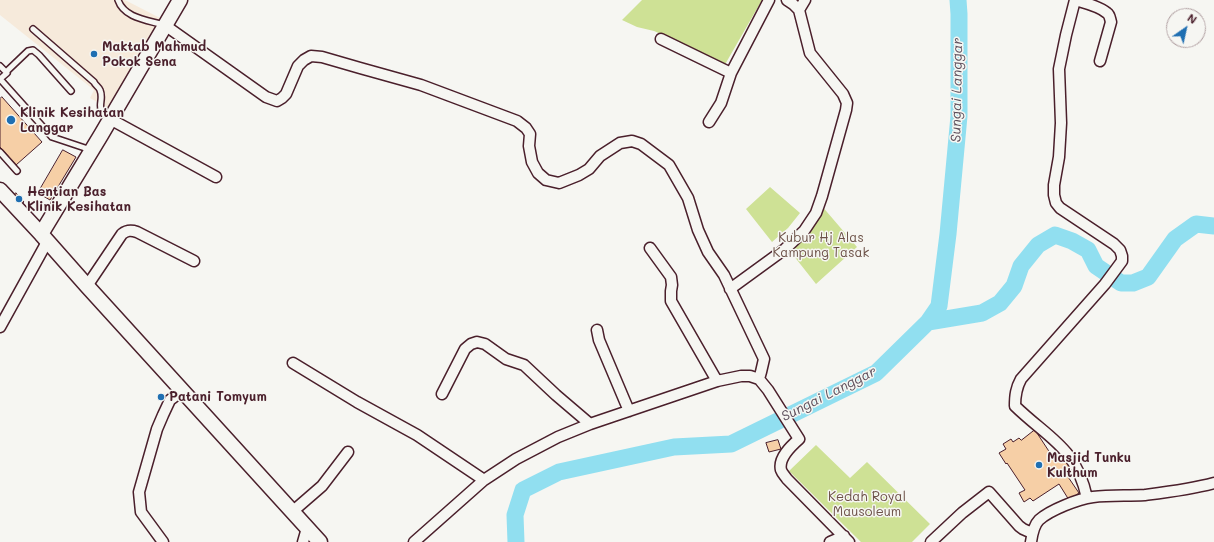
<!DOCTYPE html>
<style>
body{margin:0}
#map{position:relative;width:1214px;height:542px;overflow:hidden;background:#f6f6f2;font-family:Mali,sans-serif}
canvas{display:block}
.north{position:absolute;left:1166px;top:8px;width:40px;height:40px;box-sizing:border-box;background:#f6f6f2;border:1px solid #b1a0a2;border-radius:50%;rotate:34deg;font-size:11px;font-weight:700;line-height:16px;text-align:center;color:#4a1f2b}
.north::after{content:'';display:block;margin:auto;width:14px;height:18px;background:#1f6fb2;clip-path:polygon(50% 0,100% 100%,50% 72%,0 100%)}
</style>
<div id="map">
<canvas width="1214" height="542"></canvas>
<div class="north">N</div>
</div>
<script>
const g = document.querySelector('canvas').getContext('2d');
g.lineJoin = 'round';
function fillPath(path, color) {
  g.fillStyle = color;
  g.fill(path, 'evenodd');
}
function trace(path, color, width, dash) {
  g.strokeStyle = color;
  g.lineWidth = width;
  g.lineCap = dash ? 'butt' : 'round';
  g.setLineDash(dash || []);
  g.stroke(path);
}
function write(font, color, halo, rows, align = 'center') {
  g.font = font + ' Mali,sans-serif';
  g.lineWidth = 3;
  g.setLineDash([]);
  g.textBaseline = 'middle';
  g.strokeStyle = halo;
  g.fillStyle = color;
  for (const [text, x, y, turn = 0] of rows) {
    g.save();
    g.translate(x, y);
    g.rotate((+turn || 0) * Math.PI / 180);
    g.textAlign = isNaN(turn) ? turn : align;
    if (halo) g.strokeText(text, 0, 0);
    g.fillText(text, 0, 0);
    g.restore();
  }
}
const built = new Path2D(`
 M0 0H125L160 18 108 108 90 98 94 90 0 15Z`);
const green = new Path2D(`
 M642 0H762L723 68 670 38 654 31 637 27 622 20Z
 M770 187 800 213 788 228 772 242 746 209Z
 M821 205 857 247 816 284 786 246Z
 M816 445 850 478 867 462 930 524 912 542H861L789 471Z`);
const river = new Path2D(`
 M928 322 982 313 1000 303 1014 286 1021 266 1038 245 1055 235 1072 241 1088 250 1096 266 1121 283H1133L1148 277 1175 239 1196 224 1214 226
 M516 542 515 515 523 490 559 472 674 447 731 444 876 373 928 322 939 306 948 234 959 116V14L958 0`);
const building = new Path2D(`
 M2 97 42 142 16 165 0 147V99Z
 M63 150 76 157 50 200 38 193Z
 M16 193 24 202 21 204 14 196Z
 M1035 430 1056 462 1063 457 1070 467 1064 471 1079 493 1069 500 1059 484 1033 501 1030 498 1024 502 1019 493 1025 490 1007 463 1006 464 999 453 1006 449 1003 444 1011 439 1013 442 1019 438 1021 440Z
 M778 440 781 449 769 452 766 443Z`);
const lane = new Path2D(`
 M118 0C124 18 147 20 164 25
 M33 29 94 82C95 85 99 87 100 90 105 102 93 108 110 118
 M0 66 7 73 0 79
 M6 72 28 51 33 50 39 55 71 91
 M0 79 52 137 91 150
 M0 152 17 171`);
const street = new Path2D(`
 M1075 0 1066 35 1059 69 1061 123 1059 157 1054 185V195L1056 203 1060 208 1114 244 1120 250 1122 256V261L1105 284 1021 379C1016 388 1015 395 1015 406 1049 439 1076 447 1087 498
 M1075 0C1085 3 1099 6 1107 13 1110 15 1110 19 1111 22L1100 61
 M799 10 805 0
 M166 26 266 97 277 101 282 98 286 94 298 66 304 60 311 56 322 57 360 68 421 85 517 121 526 128 530 134 529 146 532 162 538 173 546 180 559 183 579 175 589 169 600 156 620 143 632 141 641 144 669 165 688 198 698 230 708 252 724 275 764 359 761 372 759 379
 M661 39 731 73
 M110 119 216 177
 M709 122 721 103 731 73 769 0
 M650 248 671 277 672 285 671 291V301L717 381
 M87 286 122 234C127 230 131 230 137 232L194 261
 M730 289 785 249 804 231 816 213 822 196 846 110 847 103 843 94 810 53 799 10 793 4 787 0
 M0 327 47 242
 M597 330 599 340 629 411
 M293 363 357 402 417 435 484 480
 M442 394 465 349 471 344 477 342 485 344 506 359 524 365 556 395 590 424
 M292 512 322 486 348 452
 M163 542 141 512 139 492 157 429 163 415 170 400 182 391
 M303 542 307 528
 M414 542 484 480 516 459 558 437 590 424 717 381 741 376H750L759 379 768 390 799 439C791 446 778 458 781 470 782 473 785 476 787 479L849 542
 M830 542 844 536
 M931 542 962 513 989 492 1019 526 1023 529 1032 533
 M1031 542C1032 535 1034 525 1039 520 1050 510 1078 499 1093 497 1110 495 1127 496 1145 495 1168 492 1192 489 1214 483`);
const secondary = new Path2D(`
 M0 190 41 234 87 286 320 542
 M41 234 101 135 180 0`);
const markers = [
 [94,54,4,"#1f6fb2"],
 [11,120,5,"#1f6fb2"],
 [19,199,4,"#1f6fb2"],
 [161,397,4,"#1f6fb2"],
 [1039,465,4,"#1f6fb2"]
];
const poiNames = [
 ["Maktab Mahmud",102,47],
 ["Pokok Sena",102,62],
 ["Klinik Kesihatan",20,113],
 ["Langgar",20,128],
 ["Hentian Bas",27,192],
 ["Klinik Kesihatan",27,207],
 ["Patani Tomyum",169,397],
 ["Masjid Tunku",1047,458],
 ["Kulthum",1047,473]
];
const parkNames = [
 ["Kubur Hj Alas",821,238],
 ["Kampung Tasak",821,253],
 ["Kedah Royal",867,497],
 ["Mausoleum",867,512]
];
const waterNames = [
 ["Sungai Langgar",957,90,-89],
 ["Sungai Langgar",829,394,-27]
];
fillPath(built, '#f6eadb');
fillPath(green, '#cee195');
trace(river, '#91dff0', 17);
fillPath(building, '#f6cfa6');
trace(building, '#4a1f2b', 1);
trace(lane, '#4a1f2b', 8);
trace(street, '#4a1f2b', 13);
trace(secondary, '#4a1f2b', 17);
trace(lane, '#f6f6f2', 5);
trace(street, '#f6f6f2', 10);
trace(secondary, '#f6f6f2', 14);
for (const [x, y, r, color] of markers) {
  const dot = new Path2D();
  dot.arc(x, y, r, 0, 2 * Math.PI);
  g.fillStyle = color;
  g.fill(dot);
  trace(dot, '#f6f6f2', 1.5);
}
write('bold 13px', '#4a1f2b', '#f6f6f2', poiNames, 'left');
write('13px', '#6b5046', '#f6f6f2', parkNames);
write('italic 14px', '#5c4f5c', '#f6f6f2', waterNames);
</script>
